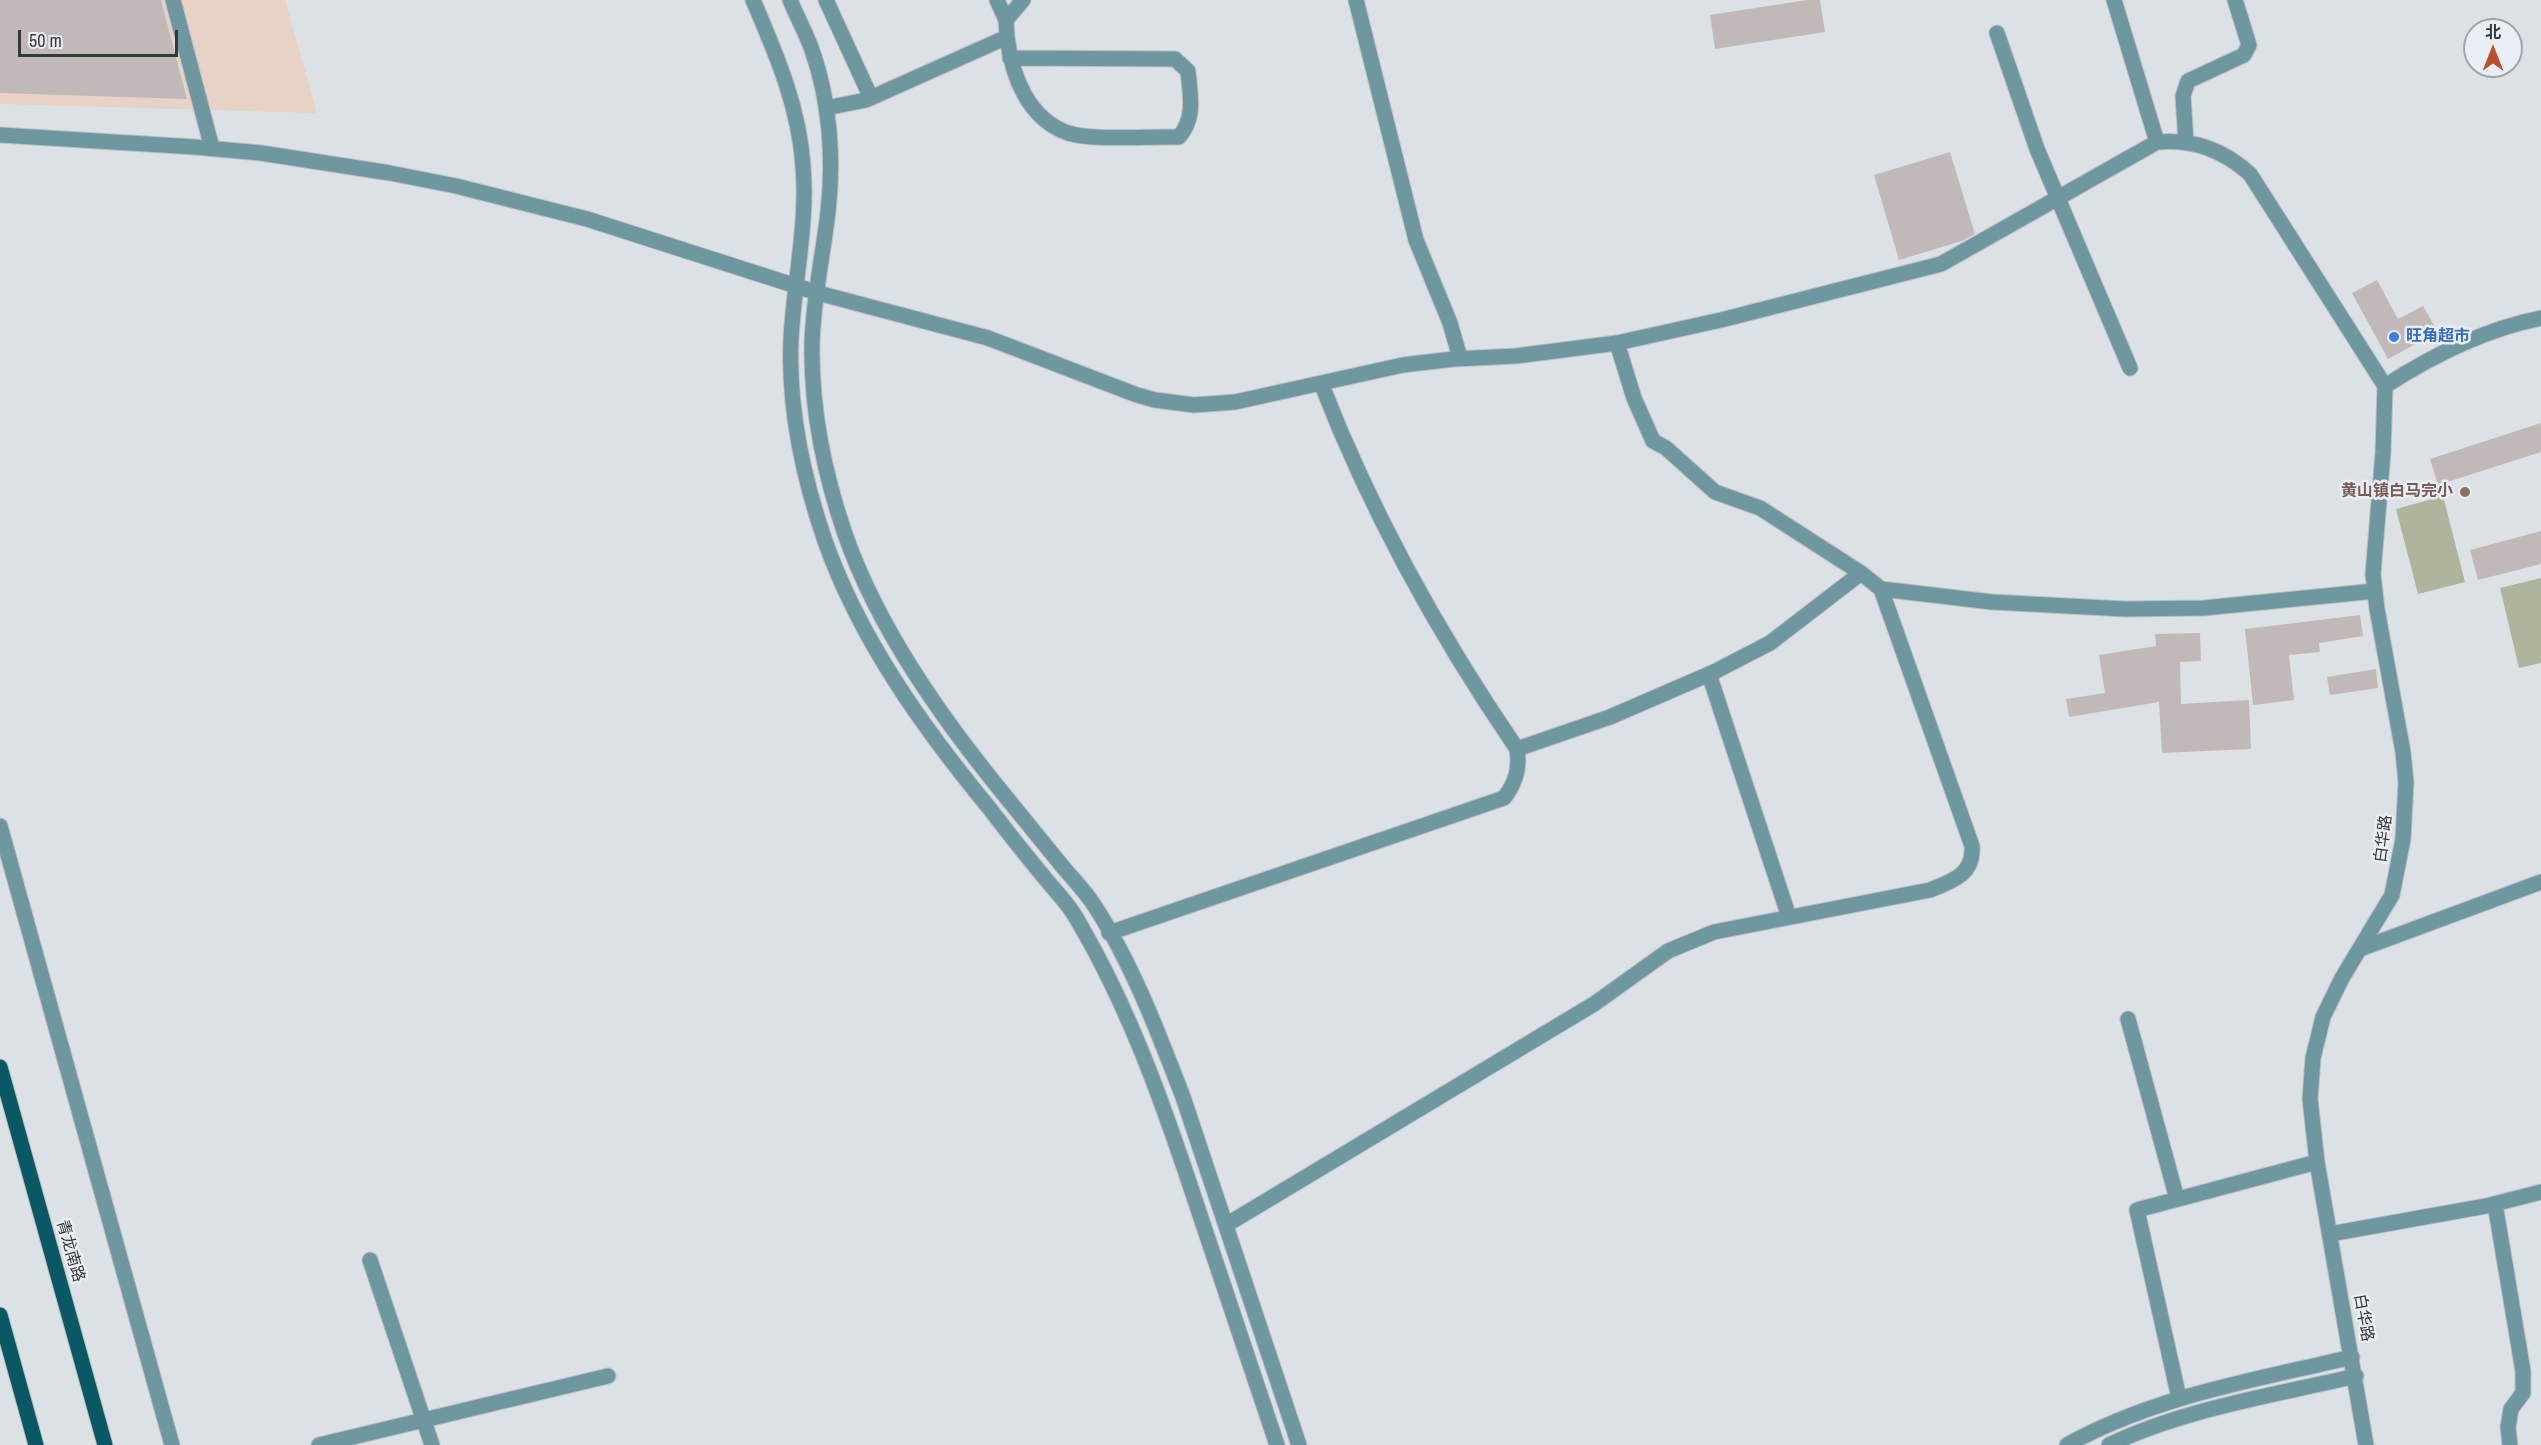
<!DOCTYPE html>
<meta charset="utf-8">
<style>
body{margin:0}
#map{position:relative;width:2541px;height:1445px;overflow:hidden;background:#dce1e6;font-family:"Archivo Narrow","Noto Sans SC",sans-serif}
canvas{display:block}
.north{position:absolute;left:2463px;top:18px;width:60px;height:60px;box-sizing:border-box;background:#e9eef4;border:2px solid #a1a5aa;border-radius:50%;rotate:0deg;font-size:16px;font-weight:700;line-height:24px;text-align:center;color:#36383b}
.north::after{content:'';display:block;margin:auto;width:21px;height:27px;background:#b9522b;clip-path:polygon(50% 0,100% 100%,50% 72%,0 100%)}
.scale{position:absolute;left:18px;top:30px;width:160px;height:27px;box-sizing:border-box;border:3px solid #36383b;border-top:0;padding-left:8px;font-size:18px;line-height:21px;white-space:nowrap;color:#36383b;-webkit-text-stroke:4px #e9eef4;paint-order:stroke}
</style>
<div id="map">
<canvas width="2541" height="1445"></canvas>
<div class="north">北</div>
<div class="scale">50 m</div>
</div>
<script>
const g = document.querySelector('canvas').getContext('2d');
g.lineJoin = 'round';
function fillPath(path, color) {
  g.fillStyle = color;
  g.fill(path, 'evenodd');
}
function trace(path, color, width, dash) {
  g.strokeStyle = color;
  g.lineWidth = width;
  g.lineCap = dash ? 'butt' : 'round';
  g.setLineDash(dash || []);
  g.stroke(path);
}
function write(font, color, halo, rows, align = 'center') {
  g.font = font + ' "Archivo Narrow","Noto Sans SC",sans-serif';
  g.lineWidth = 5;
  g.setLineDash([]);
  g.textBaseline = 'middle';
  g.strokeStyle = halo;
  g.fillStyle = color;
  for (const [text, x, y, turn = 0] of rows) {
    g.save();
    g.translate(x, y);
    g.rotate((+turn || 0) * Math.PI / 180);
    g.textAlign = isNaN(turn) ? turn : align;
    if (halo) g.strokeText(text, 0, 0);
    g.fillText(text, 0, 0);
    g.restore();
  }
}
const commercial = new Path2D(`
 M0 0H285L317 113 0 104Z`);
const green = new Path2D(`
 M2443 496 2465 582 2418 594 2396 509Z
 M2541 578V663L2519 668 2500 588Z`);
const building = new Path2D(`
 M0 0H161L187 99 0 93Z
 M1807 0H1820L1825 32 1715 49 1710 15Z
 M1950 152 1975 234 1962 241 1899 260 1874 175Z
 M2377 280 2398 319 2423 306 2438 332 2388 359 2352 293Z
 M2541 423V452L2438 485 2430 459Z
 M2541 531V564L2478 580 2470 550Z
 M2360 615 2363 636 2319 643 2320 652 2289 655 2294 700 2253 705 2245 629Z
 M2200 633 2201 661 2180 662 2181 704 2249 700 2251 749 2162 753 2159 702 2069 717 2066 699 2105 693 2099 655 2156 646 2155 634Z
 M2376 669 2378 688 2330 695 2327 677Z`);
const minor = new Path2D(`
 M173 0 212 148
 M753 0C776 54 799 106 803 166 808 224 794 281 791 339 788 407 803 477 825 541 860 640 924 729 990 809 1009 834 1029 859 1049 883 1059 895 1071 907 1078 921 1132 1013 1166 1112 1199 1212 1225 1290 1251 1367 1277 1445
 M790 0C797 17 806 33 812 50 830 101 834 159 828 212 823 255 813 300 812 344 811 409 824 473 845 534 878 629 943 720 1006 797 1025 820 1044 844 1063 867 1073 879 1085 891 1094 905 1132 963 1158 1032 1183 1097L1299 1445
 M826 0 871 98
 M1356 0 1416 240 1450 323 1460 358
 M2114 0 2157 142
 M1006 20 1023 0
 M1997 33 2037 149 2130 368
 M1007 37C1012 76 1028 119 1068 133 1093 141 1150 136 1179 137 1196 117 1190 95 1188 71L1175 59 1010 58
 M826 108 866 100 1007 37 1006 20 997 0
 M0 135 195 147 261 153 390 173 456 186 587 219 818 293 988 338 1137 395 1155 400 1194 405 1235 402 1403 365 1454 359 1516 356 1617 343 1721 320 1941 264 2157 142C2194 139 2223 150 2250 174L2385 386
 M2186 142 2183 96 2188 81 2244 55 2249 45 2235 0
 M1617 343 1634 398 1653 441 1666 448 1715 492 1760 508 1861 573 1881 589 1992 602 2125 609 2204 608 2375 591
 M1709 674 1789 917
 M1517 749 1610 717 1714 672 1770 643 1861 573
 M0 826 172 1445
 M1109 933 1504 798C1516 783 1520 768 1517 749 1439 635 1371 512 1321 383
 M2360 949 2541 882
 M2128 1019 2177 1199
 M2495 1204 2523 1371V1393L2511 1409 2508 1427 2510 1445
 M1226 1225 1594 1004 1668 951 1714 932 1930 890C1953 881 1974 874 1972 846L1881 589
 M2330 1234 2486 1206 2541 1192
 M370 1260 432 1445
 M2179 1398 2137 1210 2317 1162
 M319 1445 608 1376
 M2067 1445C2155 1396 2255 1380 2352 1357
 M2109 1445C2184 1409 2274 1395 2356 1376
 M2366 1445 2317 1162 2310 1099 2313 1058 2323 1017 2342 978 2392 895 2403 839 2406 782 2403 752 2377 609 2373 574 2383 453 2385 386C2433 355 2485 329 2541 318`);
const major = new Path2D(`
 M0 1067 105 1445
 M0 1315 36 1445`);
const markers = [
 [2394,337,6,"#3f7fe0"],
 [2465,492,6,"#8d6e63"]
];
const shopNames = [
 ["旺角超市",2406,337]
];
const educationNames = [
 ["黄山镇白马完小",2453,492]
];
const streetNames = [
 ["白华路",2384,839,-83],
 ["青龙南路",70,1251,74],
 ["白华路",2363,1318,80]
];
fillPath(commercial, '#e8d1c5');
fillPath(green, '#aeb59c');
fillPath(building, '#c1b9b8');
trace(minor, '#bbbfc4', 17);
trace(major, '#bbbfc4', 17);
trace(minor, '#6e97a0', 15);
trace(major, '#0a5864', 15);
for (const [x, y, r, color] of markers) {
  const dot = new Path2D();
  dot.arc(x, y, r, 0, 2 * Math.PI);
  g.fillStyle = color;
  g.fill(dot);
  trace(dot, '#e9eef4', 2);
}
write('bold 16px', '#366cbe', '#e9eef4', shopNames, 'left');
write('bold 16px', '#785e54', '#e9eef4', educationNames, 'right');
write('16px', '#36383b', '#e9eef4', streetNames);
</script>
